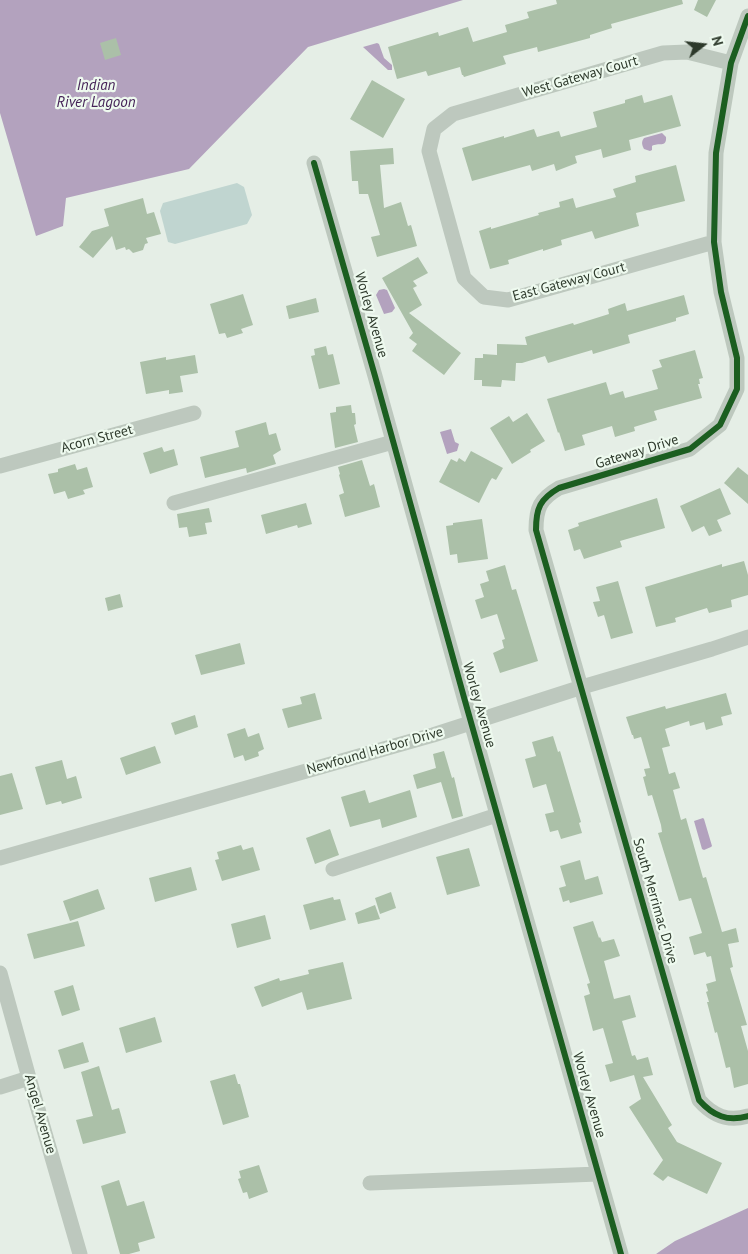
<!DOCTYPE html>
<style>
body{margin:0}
#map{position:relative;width:748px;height:1254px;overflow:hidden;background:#e5eee6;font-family:"PT Sans",sans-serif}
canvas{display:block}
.north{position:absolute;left:678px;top:20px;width:50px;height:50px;-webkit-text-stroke:4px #eefaef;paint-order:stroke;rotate:74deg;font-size:14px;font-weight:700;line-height:20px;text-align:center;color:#2d392b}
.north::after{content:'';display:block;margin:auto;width:18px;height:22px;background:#2d392b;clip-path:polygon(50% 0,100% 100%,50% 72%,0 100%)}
</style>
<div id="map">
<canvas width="748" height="1254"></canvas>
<div class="north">N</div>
</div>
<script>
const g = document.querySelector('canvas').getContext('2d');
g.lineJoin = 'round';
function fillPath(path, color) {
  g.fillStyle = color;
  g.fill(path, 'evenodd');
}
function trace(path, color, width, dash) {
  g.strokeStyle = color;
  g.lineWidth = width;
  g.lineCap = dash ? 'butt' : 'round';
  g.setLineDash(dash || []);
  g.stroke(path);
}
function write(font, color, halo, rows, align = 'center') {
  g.font = font + ' "PT Sans",sans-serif';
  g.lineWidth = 4.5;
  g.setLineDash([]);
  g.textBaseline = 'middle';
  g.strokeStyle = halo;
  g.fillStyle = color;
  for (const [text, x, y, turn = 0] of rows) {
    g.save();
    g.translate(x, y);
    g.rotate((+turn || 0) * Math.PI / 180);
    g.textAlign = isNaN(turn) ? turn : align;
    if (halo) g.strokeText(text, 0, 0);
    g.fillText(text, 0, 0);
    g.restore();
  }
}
const green = new Path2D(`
 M237 183 244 187 252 215 247 224 175 244 168 242 160 211 163 203Z`);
const water = new Path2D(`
 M0 0H463L308 47 189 169 66 198 63 226 36 236 0 113Z
 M377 43 379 44 384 58 392 65V70H388L363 47Z
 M662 133 666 137C667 148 658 142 652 146V150L650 151 644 149C642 145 641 142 644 138Z
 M384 289 387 290 395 308 392 312 384 314 376 295 379 290Z
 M451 429 455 442 459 444 457 451 447 454 440 432Z
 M703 818 704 819 712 846 711 847 704 850 702 849 694 821Z
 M748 1208V1254H656L675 1241Z`);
const building = new Path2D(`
 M556 0H682L683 4 611 24 612 28 590 35V38L538 52 537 47 503 56 506 64 464 77 463 75H462L460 67 428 76 426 71 397 79 388 47 438 32 439 36 468 27 473 42 507 32 505 25 529 18 527 12 557 4Z
 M698 0H716L707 17 694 10Z
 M116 38 121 55 105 60 100 43Z
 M372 80 405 99 383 138 350 119Z
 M642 95 644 103 672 95 681 126 629 140 631 150 603 158 601 149 575 156 577 163 556 171 554 164 532 171 530 165 472 181 462 148 504 136V138L534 129 537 137 559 131 561 137 597 127 593 112 625 103V100Z
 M393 148 394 164 380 165 384 208 401 202 408 226 411 225 417 246 377 257 371 237 380 235 368 194H359L358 181H352L350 151Z
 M676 165 685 201 636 213 639 226 595 239 592 231 561 240 562 245 543 251V249L508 260 509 264 490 269 479 231 491 227V229L539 215 538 213 560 207 559 202 573 198 576 208 616 197 613 189 636 182 635 176Z
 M143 198 147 214 154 212 161 234 146 238 148 243 145 244 143 250 133 253 129 249 126 250 125 247 116 250 112 236 93 258 79 247 92 231 109 226 104 209Z
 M418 257 428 273 413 281 417 286 413 288 422 305 409 313 461 353 444 375 412 351 417 344 409 338 413 333 382 278Z
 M243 294 253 325 241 329 243 333 227 338 225 333 219 334 210 304Z
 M684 295 689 314 676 318V321L628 335 630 343 593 354 592 350 548 363 545 356 522 363H516L515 381 502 380 501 387 482 386V380H474L475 358H483V354L497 355V344L527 345 525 337 573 323 574 325 609 314 608 309 625 303 627 311Z
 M316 298 319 312 289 319 286 306Z
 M326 346 328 355 333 354 340 384 319 389 311 356 315 355 314 349Z
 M695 350 703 378 699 379 700 384H698L702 398 654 411 657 420 634 427 635 431 615 437 612 426 582 435 585 445 565 451 559 432 558 433 547 399 606 382 610 395 623 391 625 398 658 389 652 370 662 367 659 360Z
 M195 355 198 373 180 376 183 392 169 394V390L146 394 140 362 166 357V360Z
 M351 405 352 413H355L356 424 354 425 358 442 335 448 330 413 336 412V407Z
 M527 413 545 441 530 450 531 452 512 464 490 428 509 416 513 422Z
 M266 422 269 435 276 433 281 450 273 455 276 464 247 473 246 468 205 478 200 457 239 447 235 431Z
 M162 447 164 452 174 449 178 465 150 474 143 453Z
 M471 451 503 468 496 480 492 478 490 481 479 503 439 482 451 459 457 462 459 458 465 462Z
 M362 460 370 486 374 484 380 507 345 517 339 495 344 493 339 475 340 474 338 467Z
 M75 464 77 470 87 467 93 487 83 490 85 494 68 499 65 491 54 494 48 474 58 472V469Z
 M738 467 748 475V504L724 483Z
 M720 488 731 514 717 520 722 531 709 536 704 526 692 532 680 506Z
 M657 498 665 528 620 541 622 547 584 559 580 549 574 551 568 530 579 526 578 523Z
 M306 503 312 524 298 528 297 525 266 534 261 515Z
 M209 508 212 522 205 523 207 534 189 537 187 527 179 528 177 514Z
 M482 519 488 559 458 563 457 554 450 555 446 526 453 525V523Z
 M744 561 748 575V595L731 600 732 607 709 613 707 608 675 618 676 622 656 627 645 587 722 564V567Z
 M505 565 512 590 516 589 538 661 500 673 493 653 504 648 502 640 505 639 497 614 481 619 475 600 484 597 480 584 489 581 486 571Z
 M618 581 633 633 611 639 604 615 598 617 593 602 600 601 596 587Z
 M120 594 123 607 108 611 105 598Z
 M240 643 245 664 201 675 195 655Z
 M315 693 322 719 288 728 282 709 302 704 300 697Z
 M726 693 732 714 721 717 723 725 706 730 704 722 690 726 689 721 665 729 670 746 662 748 669 774 675 772 680 788 673 790 681 820 686 818 703 878 706 877 722 932 736 928 739 942 728 944 733 967 730 968 747 1025 741 1026 748 1051V1084L734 1088 730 1067 726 1068 717 1032 715 1033 707 1002H709L706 992 708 991 706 984 716 981 711 956 707 957 705 952 694 955 689 937 702 933 691 898 679 901 658 833 662 832 661 825 652 795 648 796 643 777 646 776 644 769 650 768 641 737 634 739 633 735H632L626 717 665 706 666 709Z
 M195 715 198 727 175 735 171 723Z
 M245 728 248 737 259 733 264 749 258 752 259 756 245 761 243 755 234 758 227 734Z
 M553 736 558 752 560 751 581 822 579 823 582 833 561 839 558 830 550 832 545 814 554 812 546 784 533 788 525 759 536 756 532 742Z
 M155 746 161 763 126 775 120 758Z
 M444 751 452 778 454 777 463 816 452 819 441 782 417 789 413 775 436 768 433 754Z
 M62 760 67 779 76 776 82 798 62 804 61 801 46 805 35 767Z
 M12 773 23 809 0 815V776Z
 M365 790 369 803 410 790 417 817 382 828 380 819 350 827 341 797Z
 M330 829 339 855 315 864 306 838Z
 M241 845 243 850 253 847 260 870 222 881 215 860 219 859 217 852Z
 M469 848 480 886 447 895 436 857Z
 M580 860 585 880 598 876 603 894 570 903 569 900 563 902 559 888 566 886 560 866Z
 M191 867 197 890 155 902 149 878Z
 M98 889 105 909 70 921 63 901Z
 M391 892 396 908 380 914 375 898Z
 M333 897 334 900 340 899 346 920 310 930 303 905Z
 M375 905 380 919 358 924 355 913Z
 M265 915 271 939 237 948 231 924Z
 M78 921 85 946 34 959 27 934Z
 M593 921 599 938 600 937 602 942 614 939 620 956 604 961 614 999 630 995 636 1017 622 1021 632 1056 635 1055 637 1060 648 1057 653 1075 643 1077 672 1125 668 1128 677 1142 722 1163 707 1194 668 1176 663 1181 653 1174 663 1160 629 1107 641 1099 634 1075 610 1082 605 1065 613 1063 603 1028 593 1031 584 996 590 994 587 984 590 983 573 927Z
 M343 962 352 999 307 1010 302 992 262 1007 254 987 279 978 280 981 309 974 308 970Z
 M73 985 80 1010 62 1016 54 991Z
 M155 1017 162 1042 126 1053 119 1028Z
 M83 1042 89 1062 64 1069 58 1050Z
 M99 1066 112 1110 119 1108 126 1133 83 1144 76 1120 93 1116 81 1072Z
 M235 1074 238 1084H240L249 1117 223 1125 210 1081Z
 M259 1165 268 1192 249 1199 247 1192 243 1193 238 1179 241 1178 239 1171Z
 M119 1180 127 1206 144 1201 155 1238 138 1243 140 1251 129 1254H120L101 1186Z`);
const minor = new Path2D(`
 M748 16 731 63 716 153 714 242 721 292 737 358V389L720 425 690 449 559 488C540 499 536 508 536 530L699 1100C713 1116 728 1122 748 1116
 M314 163 375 376 465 701 621 1254
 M714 242 508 300 484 297 464 278 429 151 434 129 453 114 663 53 687 52 731 63
 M0 466 194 413
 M174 503 393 442
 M0 858 433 735 582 687 712 649 748 637
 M333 869 497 815
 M0 973 29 1078 80 1254
 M0 1087 29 1078
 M370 1183 598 1174`);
const cycleway = new Path2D(`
 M748 16 731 63 716 153 714 242 721 292 737 358V389L720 425 690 449 559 488C540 499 536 508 536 530L699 1100C713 1116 728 1122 748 1116
 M314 163 375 376 465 701 621 1254`);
const streetNames = [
 ["West Gateway Court",580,77,-16],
 ["East Gateway Court",569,282,-15],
 ["Worley Avenue",371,315,74],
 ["Acorn Street",97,439,-15],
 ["Gateway Drive",637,452,-17],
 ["Worley Avenue",479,705,74],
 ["Newfound Harbor Drive",375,751,-16],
 ["South Merrimac Drive",655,901,74],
 ["Worley Avenue",589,1095,74],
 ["Angel Avenue",40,1114,74]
];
const waterNames = [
 ["Indian",96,86],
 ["River Lagoon",96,103]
];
fillPath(green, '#c0d5d0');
fillPath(water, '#b3a2be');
fillPath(building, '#abc0a8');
trace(minor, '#bdc8be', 15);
trace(cycleway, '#1b5e20', 6);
write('14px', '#2d392b', '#eefaef', streetNames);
write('italic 15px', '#462358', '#eefaef', waterNames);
</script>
